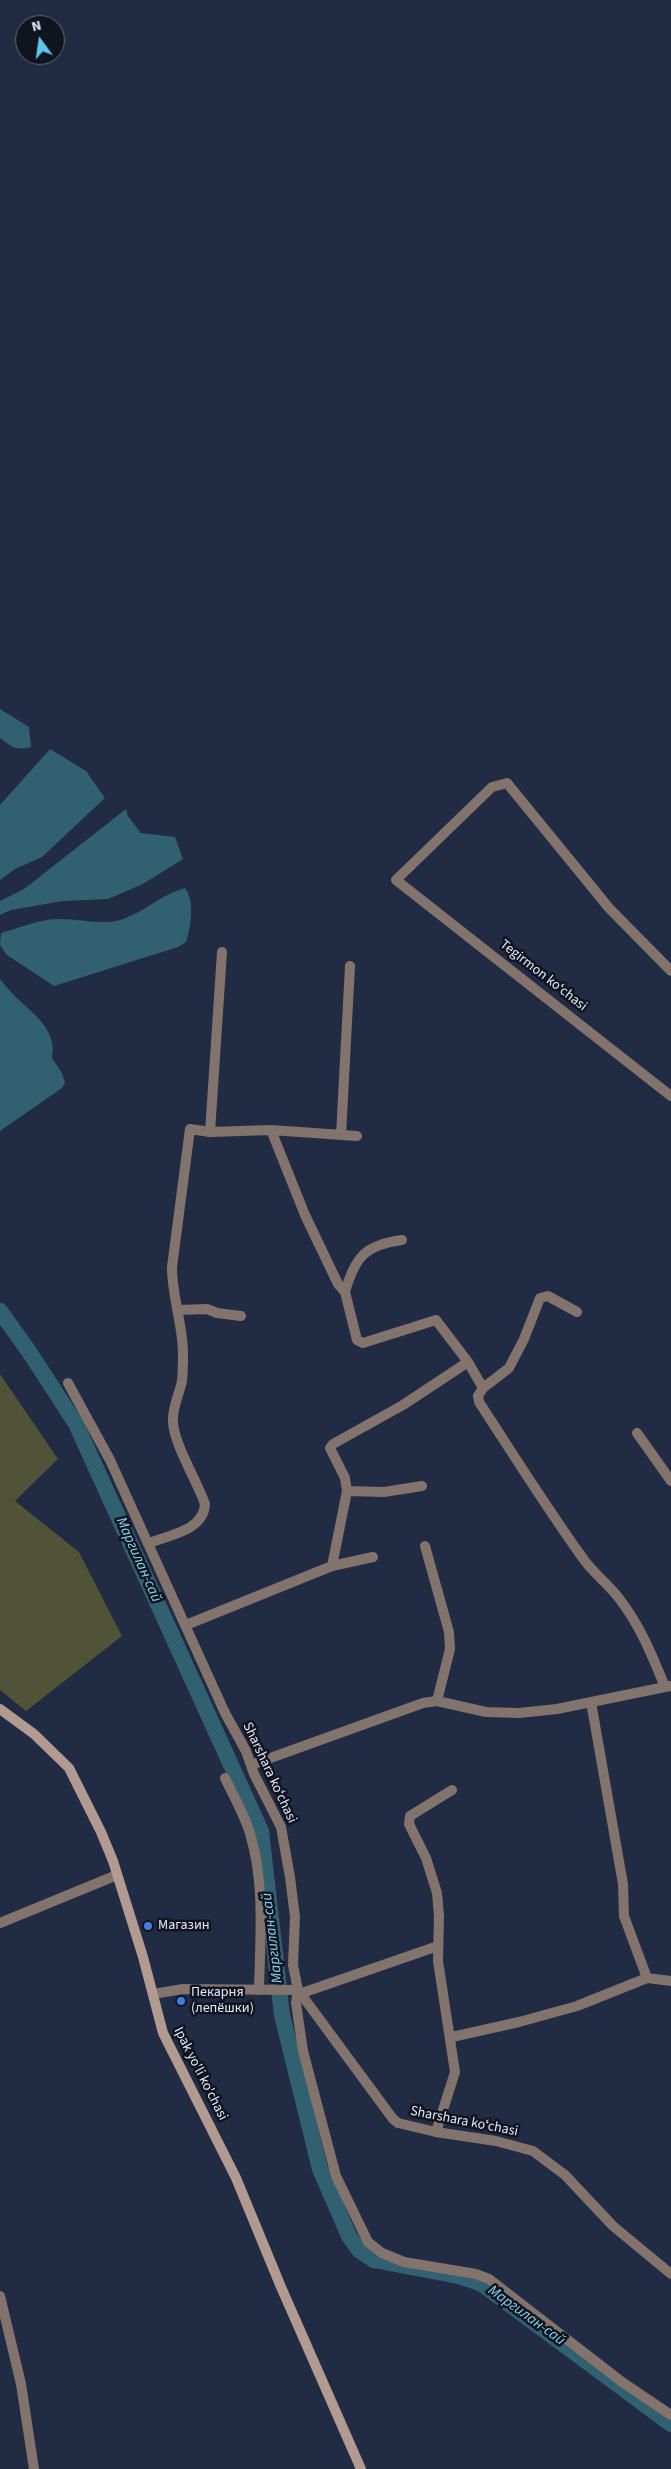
<!DOCTYPE html>
<meta charset="utf-8">
<style>
body{margin:0}
#map{position:relative;width:671px;height:2469px;overflow:hidden;background:#212b43;font-family:"Source Sans 3",sans-serif}
canvas{display:block}
.north{position:absolute;left:15px;top:15px;width:50px;height:50px;box-sizing:border-box;background:#0f141f;border:1px solid #636976;border-radius:50%;rotate:346deg;font-size:14px;font-weight:700;line-height:20px;text-align:center;color:#e1e9f9}
.north::after{content:'';display:block;margin:auto;width:18px;height:22px;background:#5cc7e8;clip-path:polygon(50% 0,100% 100%,50% 72%,0 100%)}
</style>
<div id="map">
<canvas width="671" height="2469"></canvas>
<div class="north">N</div>
</div>
<script>
const g = document.querySelector('canvas').getContext('2d');
g.lineJoin = 'round';
function fillPath(path, color) {
  g.fillStyle = color;
  g.fill(path, 'evenodd');
}
function trace(path, color, width, dash) {
  g.strokeStyle = color;
  g.lineWidth = width;
  g.lineCap = dash ? 'butt' : 'round';
  g.setLineDash(dash || []);
  g.stroke(path);
}
function write(font, color, halo, rows, align = 'center') {
  g.font = font + ' "Source Sans 3",sans-serif';
  g.lineWidth = 5;
  g.setLineDash([]);
  g.textBaseline = 'middle';
  g.strokeStyle = halo;
  g.fillStyle = color;
  for (const [text, x, y, turn = 0] of rows) {
    g.save();
    g.translate(x, y);
    g.rotate((+turn || 0) * Math.PI / 180);
    g.textAlign = isNaN(turn) ? turn : align;
    if (halo) g.strokeText(text, 0, 0);
    g.fillText(text, 0, 0);
    g.restore();
  }
}
const green = new Path2D(`
 M0 1374 58 1459 15 1501 79 1552 122 1636 26 1711 0 1690Z`);
const water = new Path2D(`
 M0 709 29 727 31 747C15 751 12 747 0 738Z
 M50 749 86 771 105 798 42 857 15 869 0 880V805Z
 M126 809 128 816 141 833 175 837 183 859 143 884 108 899 63 901 11 910 0 915V901L24 889Z
 M185 888C195 901 191 927 186 942L178 947 54 986 7 955 0 945 1 933C20 928 41 918 61 919 81 919 104 926 123 919 146 911 162 894 185 888Z
 M0 979C6 986 12 994 19 1000 36 1016 57 1031 52 1058L62 1073 65 1083 62 1088 0 1131Z`);
const river = new Path2D(`
 M0 1311 30 1353 76 1424 261 1831 282 2015 320 2169 349 2236 359 2250 374 2260 458 2276 482 2284 671 2424`);
const minor = new Path2D(`
 M671 971 609 908 507 783 492 787 396 880 671 1096
 M271 1130 305 1215 338 1284 345 1292 357 1340 363 1343 436 1320 468 1362 483 1388 478 1396 479 1402C513 1454 546 1507 582 1557 592 1572 607 1583 618 1597 640 1625 652 1655 665 1687
 M210 1132 222 952
 M341 1135 350 966
 M345 1292C355 1257 365 1245 402 1240
 M178 1310 207 1309 217 1313 241 1316
 M68 1383 110 1460 225 1713 246 1751 254 1774 281 1827 290 1877 295 1917 293 1965 298 1990 296 2003 303 2051 336 2176 368 2242 382 2253 404 2262 476 2274 489 2279 622 2382 671 2415
 M483 1388 509 1368 524 1339 540 1298 548 1296 577 1312
 M637 1433 671 1481
 M347 1491 384 1492 422 1486
 M149 1543C170 1535 204 1530 205 1504 197 1481 174 1444 173 1422 172 1408 179 1395 182 1381 183 1373 183 1363 183 1354 183 1325 172 1297 172 1267L190 1129 210 1132 271 1130 357 1136
 M425 1546 449 1632 450 1649 437 1701
 M332 1566 347 1491 345 1478 330 1448 333 1444 403 1405 468 1362
 M186 1625 332 1566 373 1557
 M591 1702 623 1884 624 1916 647 1978
 M251 1765 423 1703 437 1701 486 1712 519 1713 557 1709 670 1686
 M225 1778C234 1797 246 1817 251 1837 265 1885 260 1940 259 1990
 M0 1923 117 1875
 M302 1993 438 1946
 M452 2037 519 2022 577 2006 647 1978 671 1981
 M436 2132 455 2072 438 1961 439 1916 437 1893 426 1858 409 1824 410 1816 452 1790
 M0 2296 21 2384 34 2469`);
const tertiary = new Path2D(`
 M153 1994 183 1989 298 1990 393 2119 398 2123 436 2132 496 2141 533 2151 565 2175 613 2226 671 2274`);
const secondary = new Path2D(`
 M0 1709 34 1734 69 1768 101 1832 113 1861 143 1957 163 2033 236 2178 281 2287 361 2469`);
const markers = [
 [148,1926,5,"#3f7fe0"],
 [181,2001,5,"#3f7fe0"]
];
const streetNames = [
 ["Tegirmon koʻchasi",543,976,38],
 ["Sharshara koʻchasi",269,1773,65],
 ["Ipak yo'li ko'chasi",200,2074,63],
 ["Sharshara koʻchasi",464,2122,11]
];
const poiNames = [
 ["Магазин",158,1926],
 ["Пекарня",191,1993],
 ["(лепёшки)",191,2009]
];
const waterNames = [
 ["Маргилан-сай",138,1560,66],
 ["Маргилан-сай",273,1938,-97],
 ["Маргилан-сай",526,2316,36]
];
fillPath(green, '#505336');
fillPath(water, '#316071');
trace(river, '#316071', 16);
trace(minor, '#82736d', 10);
trace(tertiary, '#82736d', 10);
trace(secondary, '#b39a91', 10);
for (const [x, y, r, color] of markers) {
  const dot = new Path2D();
  dot.arc(x, y, r, 0, 2 * Math.PI);
  g.fillStyle = color;
  g.fill(dot);
  trace(dot, '#0f141f', 2);
}
write('14px', '#e1e9f9', '#0f141f', streetNames);
write('14px', '#e1e9f9', '#0f141f', poiNames, 'left');
write('italic 15px', '#86d6f3', '#0f141f', waterNames);
</script>
